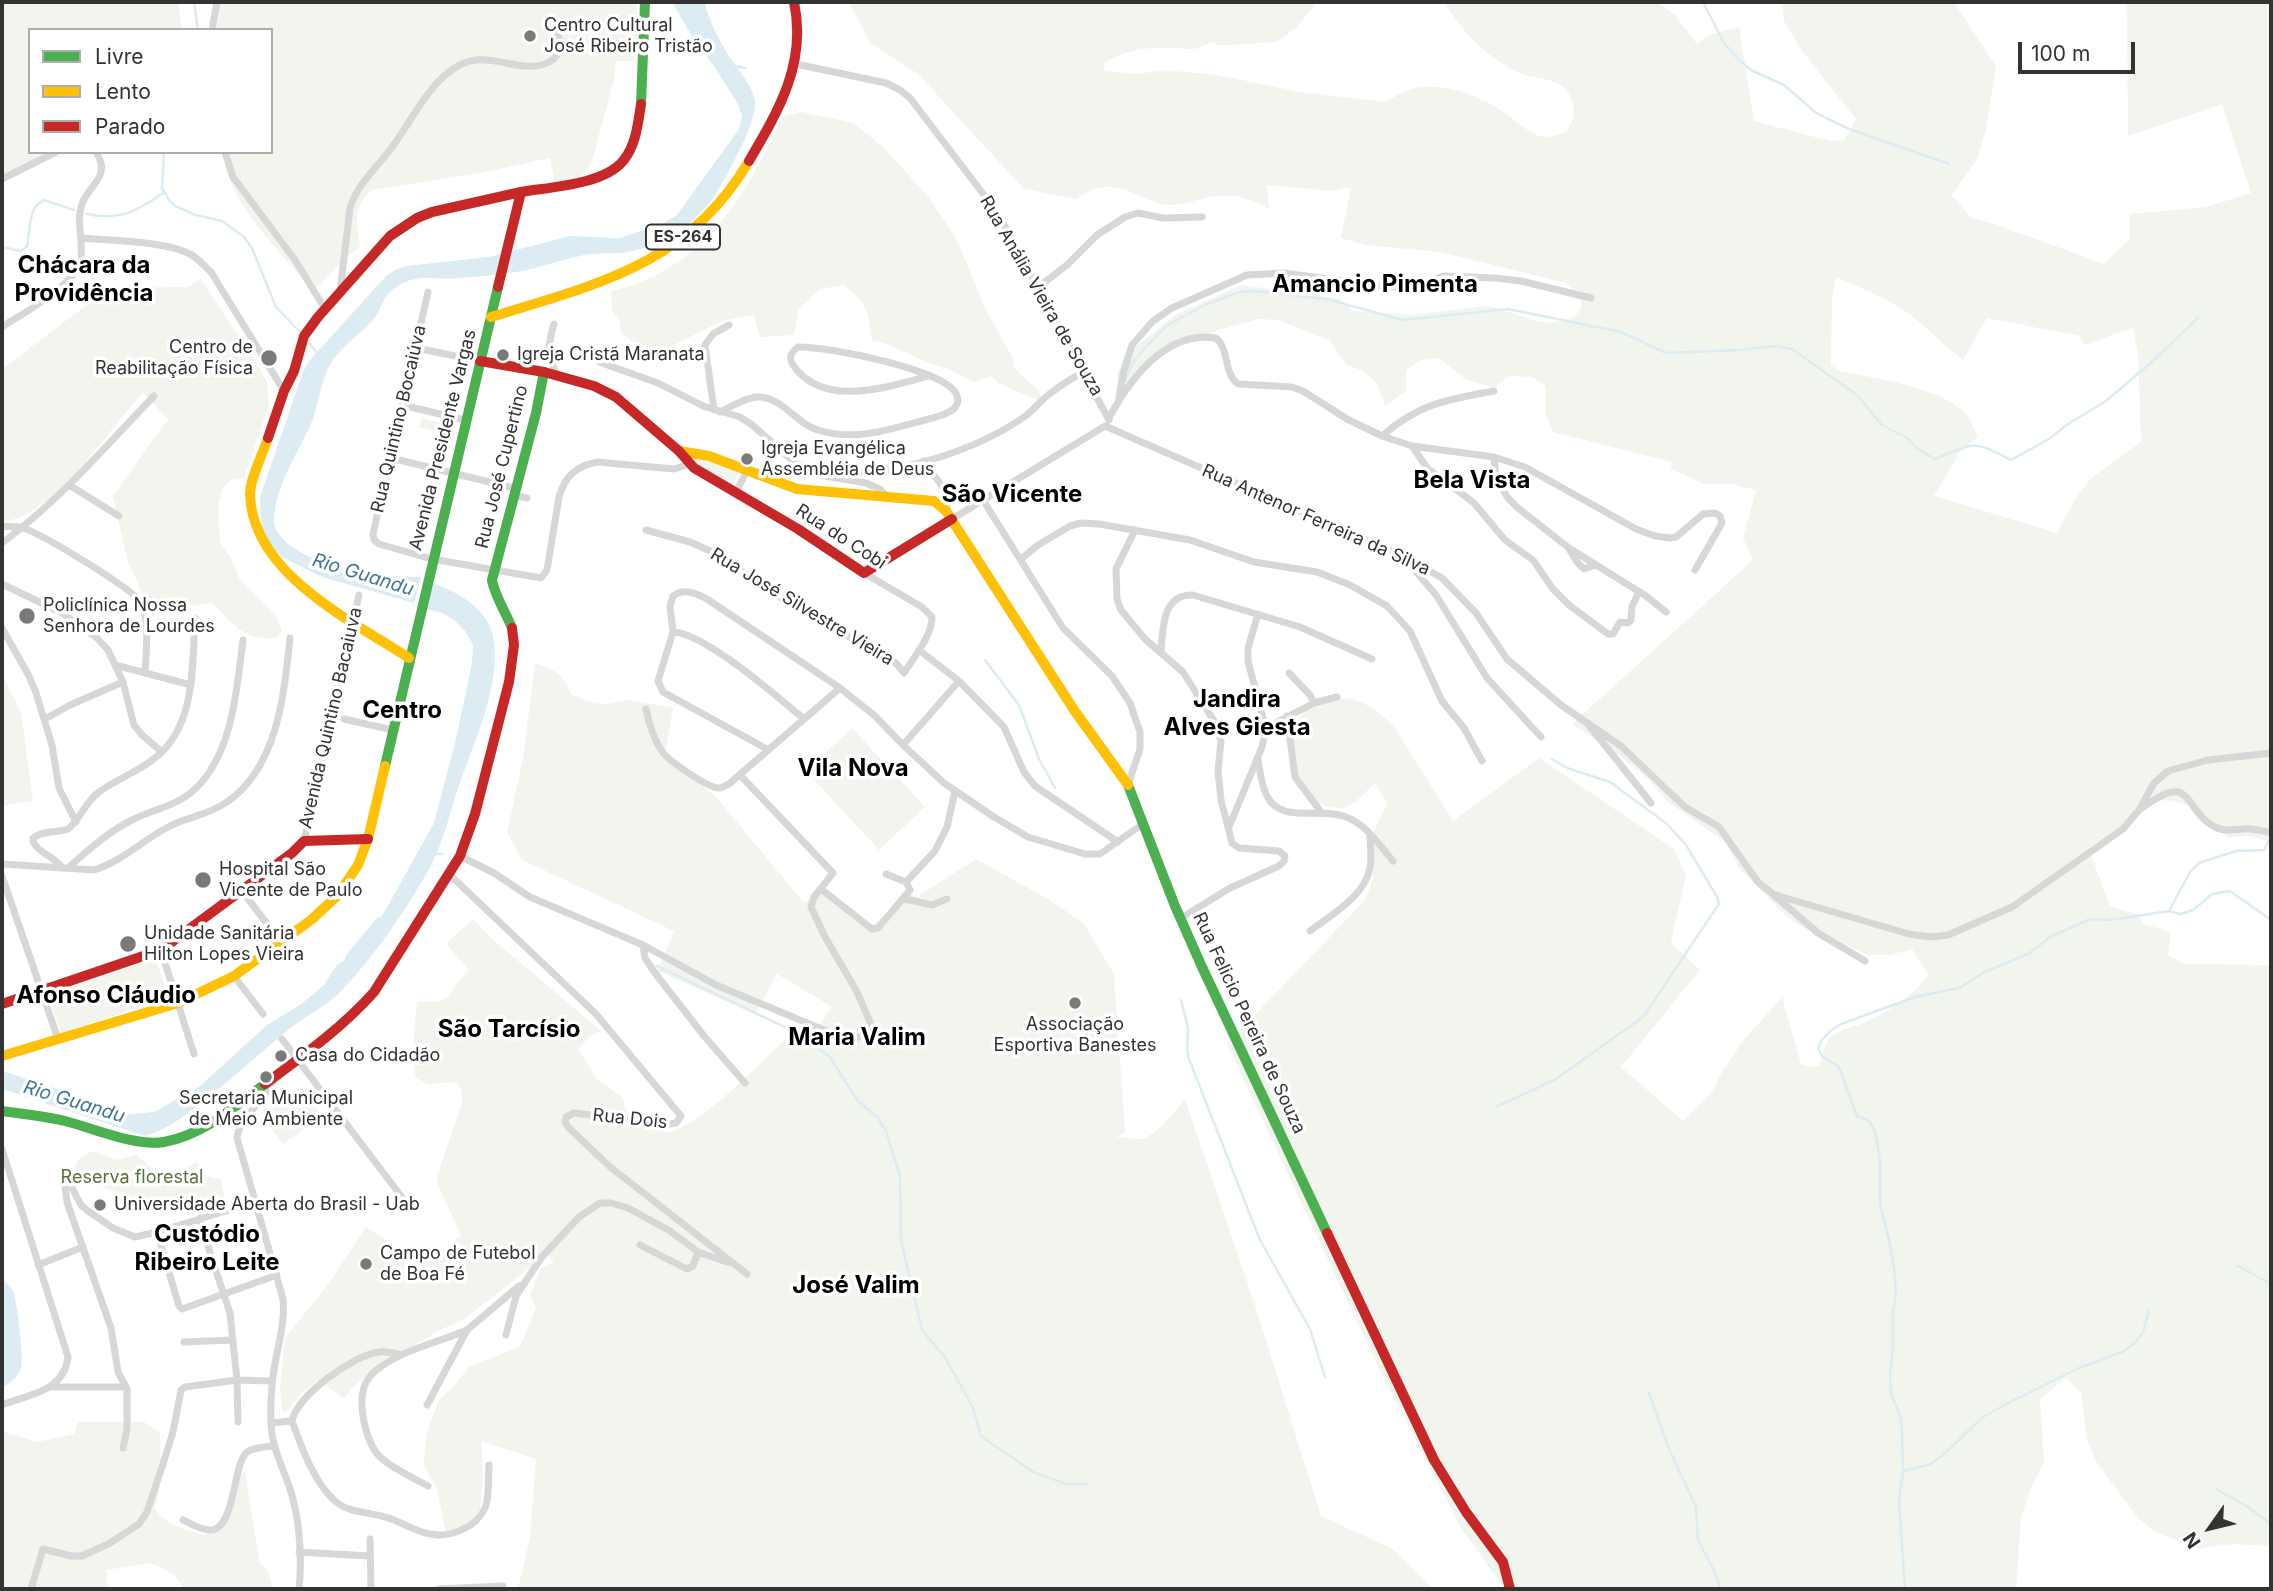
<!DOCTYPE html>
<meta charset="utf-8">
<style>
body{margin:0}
#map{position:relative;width:2273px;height:1591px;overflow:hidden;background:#fff;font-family:Inter,sans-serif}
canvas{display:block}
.frame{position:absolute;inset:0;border:4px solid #333;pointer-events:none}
.legend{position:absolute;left:28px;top:28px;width:245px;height:126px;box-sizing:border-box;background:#fff;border:2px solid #adadad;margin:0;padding:9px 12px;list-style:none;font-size:21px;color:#333}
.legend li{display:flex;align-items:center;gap:14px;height:35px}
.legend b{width:35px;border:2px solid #adadad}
.north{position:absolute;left:2175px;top:1493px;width:70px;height:70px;-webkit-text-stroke:5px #fff;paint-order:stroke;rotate:236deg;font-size:19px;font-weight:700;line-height:28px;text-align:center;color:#333}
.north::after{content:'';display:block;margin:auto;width:24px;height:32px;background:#333;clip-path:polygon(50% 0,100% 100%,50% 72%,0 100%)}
.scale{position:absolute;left:2018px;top:42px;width:117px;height:32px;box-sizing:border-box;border:4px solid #333;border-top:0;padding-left:9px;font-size:21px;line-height:24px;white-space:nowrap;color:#333;-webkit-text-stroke:5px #fff;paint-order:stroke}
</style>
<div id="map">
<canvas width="2273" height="1591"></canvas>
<div class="frame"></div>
<ul class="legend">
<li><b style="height:9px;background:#4caf50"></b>Livre</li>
<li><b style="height:9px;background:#ffc107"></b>Lento</li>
<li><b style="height:9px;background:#c62828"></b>Parado</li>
</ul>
<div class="north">N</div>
<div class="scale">100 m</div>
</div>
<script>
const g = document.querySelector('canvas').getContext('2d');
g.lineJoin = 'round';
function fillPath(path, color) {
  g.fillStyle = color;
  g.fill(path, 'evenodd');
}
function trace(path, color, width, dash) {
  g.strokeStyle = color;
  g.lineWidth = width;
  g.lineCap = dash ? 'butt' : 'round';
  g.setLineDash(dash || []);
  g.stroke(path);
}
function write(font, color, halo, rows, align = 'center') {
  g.font = font + ' Inter,sans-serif';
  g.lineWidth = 7;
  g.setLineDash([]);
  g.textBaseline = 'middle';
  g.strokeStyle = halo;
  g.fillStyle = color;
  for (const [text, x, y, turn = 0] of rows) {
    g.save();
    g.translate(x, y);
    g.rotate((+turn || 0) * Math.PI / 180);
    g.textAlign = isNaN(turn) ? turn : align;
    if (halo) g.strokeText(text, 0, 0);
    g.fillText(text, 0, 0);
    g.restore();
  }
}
const green = new Path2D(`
 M2 2H178L182 30H30V152H59L2 181Z
 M215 2H636L639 30 634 61H616L614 79 592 161C582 181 576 180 555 184L550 158 480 173 372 190C352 208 357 223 360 247L346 257 314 291C281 252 228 205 223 152H271V30H210Z
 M849 2H1317L1296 28 1277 42 1230 45H1218L1212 42C1190 53 1191 48 1169 48 1145 47 1124 51 1104 63L1105 71 1138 74 1164 70 1217 75 1301 92 1386 102C1395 96 1405 90 1416 88 1447 82 1483 97 1508 115 1518 122 1532 136 1545 137 1552 137 1560 133 1567 132 1572 123 1574 116 1573 106 1570 82 1547 79 1528 76 1520 74 1510 69 1503 64 1476 47 1461 28 1444 2H1657L1675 15 1697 44 1708 35 1739 27 1754 121 1830 141 1844 140 1856 119 1802 51 1784 21 1782 2H1954L1996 66 1986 130 1977 159 1952 195 1971 218 1992 223 2104 264 2129 240V214L2206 207 2251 193 2222 104 2128 136 2127 2H2271V842L2249 836 2227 837C2194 802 2189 803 2142 798L2129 820 2091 855 2110 906 2139 915 2143 924 2171 932 2168 955 2184 964 2271 965V1546L2234 1544 2199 1548 2155 1532 2138 1518 2095 1460 2087 1440 2081 1393 2066 1378 2040 1399 2044 1462 2032 1486 2021 1517 2016 1589H1505L1461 1528 1381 1373 1227 1044 1366 899 1373 878 1371 838 1387 803 1375 783C1349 808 1349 814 1312 802 1300 780 1287 757 1293 730 1296 718 1303 712 1314 706 1346 689 1372 703 1395 728L1453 821 1539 758 1674 849 1686 874 1671 943 1700 970 1621 1067 1683 1121 1712 1092 1722 1072 1742 1042 1782 997 1801 1064 1814 1067 1819 1065C1822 1056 1824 1047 1829 1039 1837 1029 1857 1027 1868 1021 1890 1010 1915 995 1928 974L1912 949 1890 955H1869L1802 927 1786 916 1739 868 1725 842 1668 802 1647 778 1620 756 1572 724 1753 560 1743 538 1756 490 1731 484H1704L1671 469 1672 462 1553 432 1545 413 1546 387 1532 377 1509 376 1494 388 1465 379 1439 358 1420 360 1406 370V391L1385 406 1376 382 1361 370 1347 365 1329 340 1278 320 1258 319 1209 333 1179 338 1165 346 1127 392 1119 389 1117 375 1124 356 1175 315 1242 285 1340 299 1353 311 1369 312 1412 315 1484 306C1518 310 1550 338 1580 311 1585 299 1575 291 1566 283L1440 252 1365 245 1341 238 1351 187 1333 191 1267 185 1269 209C1247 196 1226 192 1201 199 1190 202 1179 205 1168 205 1159 205 1151 201 1143 197 1116 185 1101 181 1076 199L1024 189 918 74 870 43ZM1836 277C1861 288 1886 298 1909 314 1928 328 1944 346 1963 360L1987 318 2079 336 2084 345 2133 328 2138 354 2141 442 2090 479 2074 501 2057 533 1934 496 1960 452 1978 437C1974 430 1971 419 1965 413 1941 387 1873 378 1839 371L1831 365 1832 298Z
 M802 112 853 123 882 146 927 195 956 238 987 312 1013 358 1014 368 1039 391 1042 402 998 383 991 376 976 382 971 381 947 368 929 363 884 343 872 341C869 312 867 303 844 285L820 289 799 309 794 335 760 337 754 315 722 321 660 352 630 340 621 332 620 320 612 311 611 291C703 270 747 196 782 116Z
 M200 278 253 357 267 382 269 405 244 478 231 480 223 488 218 504 220 542 232 560 239 578 276 615 282 630 276 638C246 641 232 625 213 603L148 610 135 576 128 564 113 496 168 419 143 393C110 427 51 521 2 521V369L109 288 188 287Z
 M422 418 453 426 444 463 433 460 440 432 419 427Z
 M692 456 738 472 732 486 697 466 690 457Z
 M535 663C558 671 561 673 572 695L591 702 606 704 629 700 673 708 665 755 716 797 804 903 821 892 871 927 910 894 920 898V895L976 859 1050 900 1084 924 1114 974 1125 1132 1116 1137C1123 1137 1131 1139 1138 1139 1154 1140 1176 1110 1185 1099L1254 1302 1321 1516 1393 1549 1433 1589H518L530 1538 536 1459 481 1441 483 1468 480 1514 447 1538 437 1489 424 1466 425 1446 428 1430 439 1400 453 1387 469 1367 520 1347 536 1308 530 1295 541 1268 554 1262 547 1254 463 1320 440 1330 377 1367 354 1386 344 1398 318 1380 302 1393 286 1413 282 1411 280 1388 285 1338 330 1282 366 1227 403 1250 400 1259 415 1274 461 1235 439 1187 437 1176 462 1103V1090L455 1082 428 1084 416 1078 412 1057 417 1002C459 1003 444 993 469 970L446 944 473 919 490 937 601 1031 589 1037 578 1049 597 1079 622 1097 630 1120C641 1124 655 1131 667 1132 694 1133 771 1053 793 1032L809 1041 832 1007 777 974 755 1014 658 971 674 931 522 860 507 832 523 759Z
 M2 674 21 712 33 801 2 806Z
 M852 728 925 807 879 850 806 771Z
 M156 959 168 998 61 1033 48 994Z
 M302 1088 322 1116 283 1144 262 1116Z
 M92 1151 117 1160 136 1155 152 1168 171 1175 197 1162 206 1176 221 1179 225 1199 204 1206 179 1210 163 1207 145 1208 111 1190 96 1185H80L72 1176 77 1161Z
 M78 1422H144L160 1433C160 1454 164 1490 154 1508 166 1525 185 1530 205 1535 225 1518 229 1503 233 1478L245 1472 260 1563 269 1572 273 1589H185L174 1575 151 1563 106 1570 108 1589H2V1431L37 1442 74 1434Z`);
const water = new Path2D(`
 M672 2H704C709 20 718 38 728 55 737 68 751 84 755 100 759 120 723 184 711 201 691 228 654 249 621 253 610 254 600 253 589 254 567 258 545 266 522 271 502 275 480 276 459 278 431 281 414 270 389 293 382 300 380 312 373 320 358 337 337 348 327 371 319 388 318 409 310 426 296 456 276 485 274 519 272 549 340 571 363 574 382 577 402 576 421 577L414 603 322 577 282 557 268 544 261 524 260 497 303 372 309 361 387 275 397 269 406 266 489 257 570 236 620 238 662 224 677 215 739 129 742 116 738 104 712 63 696 43Z
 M432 583C457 591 487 608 493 636 503 685 471 748 456 794 448 821 441 848 427 873 403 914 375 955 343 989 330 1004 308 1014 292 1027 265 1048 239 1073 211 1095 190 1112 171 1128 145 1136L2 1089V1071L52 1087 96 1106 121 1115 154 1112 200 1086 267 1025 300 1005 324 985 336 966 366 945 434 823 456 739 472 663 473 645 465 631 454 620 442 613 425 609Z
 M2 1279C6 1283 10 1286 13 1291 17 1301 24 1358 21 1368 18 1377 10 1384 2 1387Z`);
const stream = new Path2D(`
 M194 2 198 30
 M1703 2 1724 43 1739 60 1751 70 1784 85 1815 112 1826 118 1849 129 1949 164
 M734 66 745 68
 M164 152 162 188 169 200 175 206 196 215 222 221 244 237 252 248 276 307 299 331
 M87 214C120 221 137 211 163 193
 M2 247 20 251 27 247C30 232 28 206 44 200L74 210
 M309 343 318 354
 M1125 381 1134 360 1166 326 1205 305 1240 292 1254 291 1326 299 1403 320 1508 309 1621 332 1666 353 1740 350 1774 346 1792 349 1857 395 1882 425 1907 438 1918 449 1935 459C1974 443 1972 439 2011 460L2049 439 2068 424 2106 401 2153 361 2198 318
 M985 660 1019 705 1039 759 1055 788
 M433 854H443
 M2169 911 2190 872 2199 863 2236 851 2264 850 2271 837
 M657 966 795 1032 830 1057 857 1100 878 1118 886 1131 900 1176 901 1240 922 1330 945 1357 973 1408 981 1436 1033 1472 1067 1484H1088
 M1181 1000 1188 1028 1187 1050 1189 1059 1260 1240 1310 1329 1325 1377
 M1496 1107 1556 1079 1643 1017 1719 904 1717 897 1686 845 1667 824 1610 782 1567 768 1552 759
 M2238 1266 2271 1284
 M1649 1393 1669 1449 1696 1507 1698 1540 1717 1577 1720 1589
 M1903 1471 1931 1464 1943 1455 1983 1417 2012 1401 2077 1369 2124 1351 2137 1341 2143 1332 2149 1310
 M2216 1489 2248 1507 2271 1524
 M1905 1589 1899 1502 1903 1471 1902 1433 1901 1419 1891 1393 1890 1374 1893 1349V1310L1896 1294 1894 1268 1889 1240 1880 1204V1160L1875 1131 1868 1120 1857 1116 1839 1067 1822 1056 1818 1049 1821 1041 1830 1031 1841 1024 1915 997 1959 988 1985 972 2030 953 2050 937 2090 919 2110 920 2169 911 2181 914 2193 910 2212 894 2230 891 2271 920`);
const river = new Path2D(`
 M352 959 381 924`);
const street = new Path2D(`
 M212 30 217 2
 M796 64 886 83 900 90 910 98 997 212 1109 420
 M225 152 233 177 295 260 325 309
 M2 179 56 152
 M82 238C111 241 166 241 190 254 198 258 204 266 211 272L284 391
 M1037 288 1067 265 1097 235 1125 217 1138 213 1163 218 1202 217
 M340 292 350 208C358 183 374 171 389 151 412 123 435 65 476 60 500 57 526 74 549 62 565 54 558 37 556 23
 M428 292 373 534 374 540 379 544 432 559 541 578 547 570 559 497C565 476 576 466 597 462L674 469 690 464
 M554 324C547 347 547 353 557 376
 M2 327C23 313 78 284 81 258 83 241 76 220 82 204 89 184 112 177 96 152
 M416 348 480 361
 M599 362 658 383 703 406 740 417 751 424 807 473 866 483 880 489 886 496
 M1119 397 1123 374 1132 345 1153 321 1172 308 1247 275 1283 273 1391 287 1425 283 1443 276 1495 278 1521 281 1591 298
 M402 405 465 420
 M714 410 705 345 713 334 729 325
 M720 412C751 396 763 388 791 413 800 420 807 427 818 430 851 441 885 431 917 422 928 419 943 417 952 410 957 407 959 401 957 396 951 370 824 346 798 347 791 352 788 357 793 365 823 409 888 387 928 376
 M1109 418C1130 379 1166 330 1216 338 1230 350 1223 373 1238 384L1292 387 1303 391 1347 419 1382 436 1412 446 1494 457 1525 467 1636 529 1655 536 1670 538 1676 537 1703 514 1715 513 1720 516 1722 523 1695 570
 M1105 426 1403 556 1442 578 1476 613 1507 659 1561 705 1621 746 1685 807 1719 827 1758 882 1773 894 1782 897 1909 934 1930 937 1948 935 2012 907 2123 829 2139 810 2154 783 2168 771 2208 760 2271 753
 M1382 436C1418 404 1448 399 1494 391
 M1412 446 1427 468 1474 503 1505 540 1533 560 1553 589 1569 605 1608 634H1613L1620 622 1628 623 1631 620 1632 606 1639 592
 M1494 457 1496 479 1508 498 1518 508 1569 548 1646 596 1666 612
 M391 458 514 488
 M923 461C933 475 953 493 946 511
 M802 465C867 487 970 455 1024 417 1034 410 1042 399 1052 392 1062 384 1073 378 1084 371
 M69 485 119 516
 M736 492 747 471
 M513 495 527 498
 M983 500 1063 628 1112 676 1130 703 1140 732V749L1128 785
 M952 519 1105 426
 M2 526C8 527 17 526 23 528 40 533 134 589 141 603 150 622 146 651 145 672
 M646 530 690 542 715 553 791 605 834 627 875 654 896 663 904 673C914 657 932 636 932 617L922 607 864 573
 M1135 530 1116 569 1117 599 1121 610 1145 639 1183 672 1214 721 1221 741 1218 771 1221 800 1232 843 1239 848 1279 851 1285 856 1284 861 1279 866 1230 888 1181 918
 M2 543C59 501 105 447 154 396
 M1569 549 1577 562 1584 569 1595 565
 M1021 559 1038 545 1070 526 1081 523 1099 524 1190 540 1254 562 1317 572 1350 585 1387 606 1410 631 1442 701 1464 728 1482 761
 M1406 560 1436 595 1487 678 1541 737
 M2 584 62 613 97 638 108 650 123 682 134 725 142 735 162 752
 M2 628 29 676 36 693 52 745 59 788 76 822
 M673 632 670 606 673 596C684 588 696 593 707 599L840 688 875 716 903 745 944 783 994 817 1028 837 1085 854H1100L1144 823
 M673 632 658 681 663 692 767 749
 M673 632C705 633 777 697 803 718
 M919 650 959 681 1004 727 1024 772 1035 786 1118 842
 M1161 652C1163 628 1162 594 1193 595L1300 627 1372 659
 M115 665 191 685
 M1289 673 1310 695 1314 703
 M646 709C649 723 653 738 661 750 667 760 709 789 720 788 724 787 727 785 730 783L840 688
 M1287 716 1295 777 1321 812
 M45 719 70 705 123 682
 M344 719 393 730
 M1588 724 1651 803
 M1266 728 1314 703 1337 697
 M903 745 959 681
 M1258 759C1260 771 1261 784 1267 796 1280 824 1322 807 1346 817 1366 824 1380 846 1393 861
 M2142 808C2195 768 2182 812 2217 828 2226 832 2234 829 2244 829 2253 828 2262 831 2271 833
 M1229 827 1262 747 1266 730 1248 661V648L1258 614
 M304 841 359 595
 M460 856 494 873 530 897 643 945 716 985 836 1035C851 1040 864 1041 871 1024L856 990 825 937 811 907 814 897 833 873 740 775
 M2 864 94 870C121 862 143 840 168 827 187 817 209 815 227 802 278 767 284 694 290 638
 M62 867C52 855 32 850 33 838 44 830 57 833 68 829 81 818 86 801 99 792 117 779 138 772 155 758 196 726 192 666 195 618
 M68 868C88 850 108 832 132 820 152 810 178 805 194 790 233 755 237 687 243 640
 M449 874 596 1014 681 1116 676 1123 669 1124 574 1113 566 1117 565 1122 568 1127 609 1166 747 1274
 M2 876 58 1039
 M906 882 935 851 947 827 955 791
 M821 889 872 929 878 928 910 890 906 882 886 874
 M242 891 281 942
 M1775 896 1818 933 1865 961
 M905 899 932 905 947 899
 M1310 931C1331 915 1365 896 1370 868 1372 857 1370 846 1370 835
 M643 945 645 958 655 973 704 1036 745 1083
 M161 950 194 1054
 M234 976 263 1014
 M282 1039 407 1204
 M274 1079C266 1100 239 1118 237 1138L283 1299C285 1319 280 1338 276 1358 272 1379 270 1400 271 1422 271 1449 286 1472 293 1499 300 1526 302 1561 299 1589
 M2 1149 68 1357C64 1392 29 1394 2 1405
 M200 1218 211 1256 230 1313 237 1380 238 1422
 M157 1232 179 1306 182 1309 277 1275
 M640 1245 687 1269 693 1266 698 1252
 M38 1265 83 1247
 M506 1335 516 1296 541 1258 579 1217 600 1203H611L628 1208 670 1231 698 1252 730 1263
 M184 1342 233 1340
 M52 1387H126
 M427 1405 467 1330 519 1286
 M292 1421C301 1446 314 1483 335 1501 348 1513 369 1512 385 1517 401 1521 415 1532 431 1534 450 1538 477 1527 485 1508 490 1496 488 1478 489 1465
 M292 1421C297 1395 354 1355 379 1352 387 1351 394 1353 401 1355
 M271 1423 292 1421
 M123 1448 127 1429V1389L118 1372 111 1328 67 1202 65 1186 69 1182 81 1205 88 1211 113 1228 135 1237 157 1232 255 1202
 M428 1486C412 1477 395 1470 381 1458 366 1444 358 1406 364 1387 367 1378 374 1371 382 1366 406 1349 439 1342 467 1330
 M183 1520C191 1524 201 1530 210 1530 236 1530 232 1465 247 1452 254 1447 266 1447 274 1446
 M370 1539 371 1589
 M299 1552 370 1556
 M31 1589 43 1549 71 1556H82L110 1543 139 1524 147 1512 163 1464 173 1432 181 1390 185 1387 237 1380 272 1381
 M439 1589 503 1586`);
const fast = new Path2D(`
 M641 104 645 2
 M512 628C506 613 494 594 492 580L536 413 544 372
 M385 766 498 287
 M1128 785 1175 906 1202 967 1327 1233
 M2 1111C23 1114 45 1116 65 1121 93 1128 136 1147 164 1142 203 1135 234 1107 265 1084`);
const slow = new Path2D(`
 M491 317C598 284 688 265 749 161
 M268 438C263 453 250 479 250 494 252 574 351 620 409 658
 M679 451 709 456 797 489 934 501 946 511 1074 710 1128 785
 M2 1056 178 1003 234 976 311 920 337 896 358 865 368 839 385 766`);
const jam = new Path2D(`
 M749 161C779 110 807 63 794 2
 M498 287 521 192C550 187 603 185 623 161 636 146 638 123 641 104
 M480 361 544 372 594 386 616 397 679 451 694 468 798 529 864 573 952 519
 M268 438 284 391 294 371 304 336 318 317 390 236 417 218 432 212 521 192
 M2 1004 161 950 292 853 304 841 368 839
 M265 1084C303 1056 343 1027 374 992L460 856 475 814 509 682 514 645 512 628
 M1327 1233 1434 1460 1466 1512 1503 1562 1510 1589`);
const markers = [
 [530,36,7,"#7a7a7a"],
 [503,355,7,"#7a7a7a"],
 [269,358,9,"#7a7a7a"],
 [747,459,7,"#7a7a7a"],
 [27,616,9,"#7a7a7a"],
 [203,880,9,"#7a7a7a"],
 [128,944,9,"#7a7a7a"],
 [1075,1003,7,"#7a7a7a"],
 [281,1056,7,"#7a7a7a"],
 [266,1077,7,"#7a7a7a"],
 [100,1205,7,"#7a7a7a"],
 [366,1264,7,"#7a7a7a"]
];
const shields = [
 [683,237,74]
];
const shieldNames = [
 ["ES-264",683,237]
];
const poiNames = [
 ["Centro Cultural",544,26],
 ["José Ribeiro Tristão",544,47],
 ["Centro de",253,348,"right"],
 ["Reabilitação Física",253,369,"right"],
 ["Igreja Cristã Maranata",517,355],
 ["Igreja Evangélica",761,449],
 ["Assembléia de Deus",761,470],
 ["Policlínica Nossa",43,606],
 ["Senhora de Lourdes",43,627],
 ["Hospital São",219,870],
 ["Vicente de Paulo",219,891],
 ["Unidade Sanitária",144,934],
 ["Hilton Lopes Vieira",144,955],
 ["Associação",1075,1025,"center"],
 ["Esportiva Banestes",1075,1046,"center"],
 ["Casa do Cidadão",295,1056],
 ["Secretaria Municipal",266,1099,"center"],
 ["de Meio Ambiente",266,1120,"center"],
 ["Universidade Aberta do Brasil - Uab",114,1205],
 ["Campo de Futebol",380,1254],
 ["de Boa Fé",380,1275]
];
const streetNames = [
 ["Rua Anália Vieira de Souza",1041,296,60],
 ["Rua Quintino Bocaiúva",399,419,-77],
 ["Avenida Presidente Vargas",443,440,-76],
 ["Rua José Cupertino",502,467,-76],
 ["Rua Antenor Ferreira da Silva",1316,520,24],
 ["Rua do Cobi",841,537,33],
 ["Rua José Silvestre Vieira",802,607,31],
 ["Avenida Quintino Bacaiuva",331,718,-77],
 ["Rua Felicio Pereira de Souza",1249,1023,65],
 ["Rua Dois",630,1119,6]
];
const parkNames = [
 ["Reserva florestal",132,1178]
];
const waterNames = [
 ["Rio Guandu",363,575,17],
 ["Rio Guandu",74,1102,17]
];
const districtNames = [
 ["Chácara da",84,266],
 ["Providência",84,294],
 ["Amancio Pimenta",1375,285],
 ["Bela Vista",1472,481],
 ["São Vicente",1012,495],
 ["Jandira",1237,700],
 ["Alves Giesta",1237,728],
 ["Centro",402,711],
 ["Vila Nova",853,769],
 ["Afonso Cláudio",106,996],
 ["São Tarcísio",509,1030],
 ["Maria Valim",857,1038],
 ["Custódio",207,1235],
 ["Ribeiro Leite",207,1263],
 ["José Valim",856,1286]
];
fillPath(green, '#f1f5ed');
fillPath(water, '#ddebf3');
trace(stream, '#ddebf3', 2.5);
trace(river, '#ddebf3', 14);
trace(street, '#d7d7d7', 7);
trace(fast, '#4caf50', 10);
trace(slow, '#ffc107', 10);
trace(jam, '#c62828', 10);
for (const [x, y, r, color] of markers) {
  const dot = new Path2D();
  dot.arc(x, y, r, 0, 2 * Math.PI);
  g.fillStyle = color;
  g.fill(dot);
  trace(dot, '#fff', 2.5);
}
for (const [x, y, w] of shields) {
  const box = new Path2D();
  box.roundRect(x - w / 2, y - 12.5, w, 25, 5);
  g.fillStyle = '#fff';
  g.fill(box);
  trace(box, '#333', 2);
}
write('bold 16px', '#333', null, shieldNames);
write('18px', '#333', '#fff', poiNames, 'left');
write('18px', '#333', '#fff', streetNames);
write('18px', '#56703f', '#fff', parkNames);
write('italic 19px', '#3f7597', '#fff', waterNames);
write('bold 24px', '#000', '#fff', districtNames);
</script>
